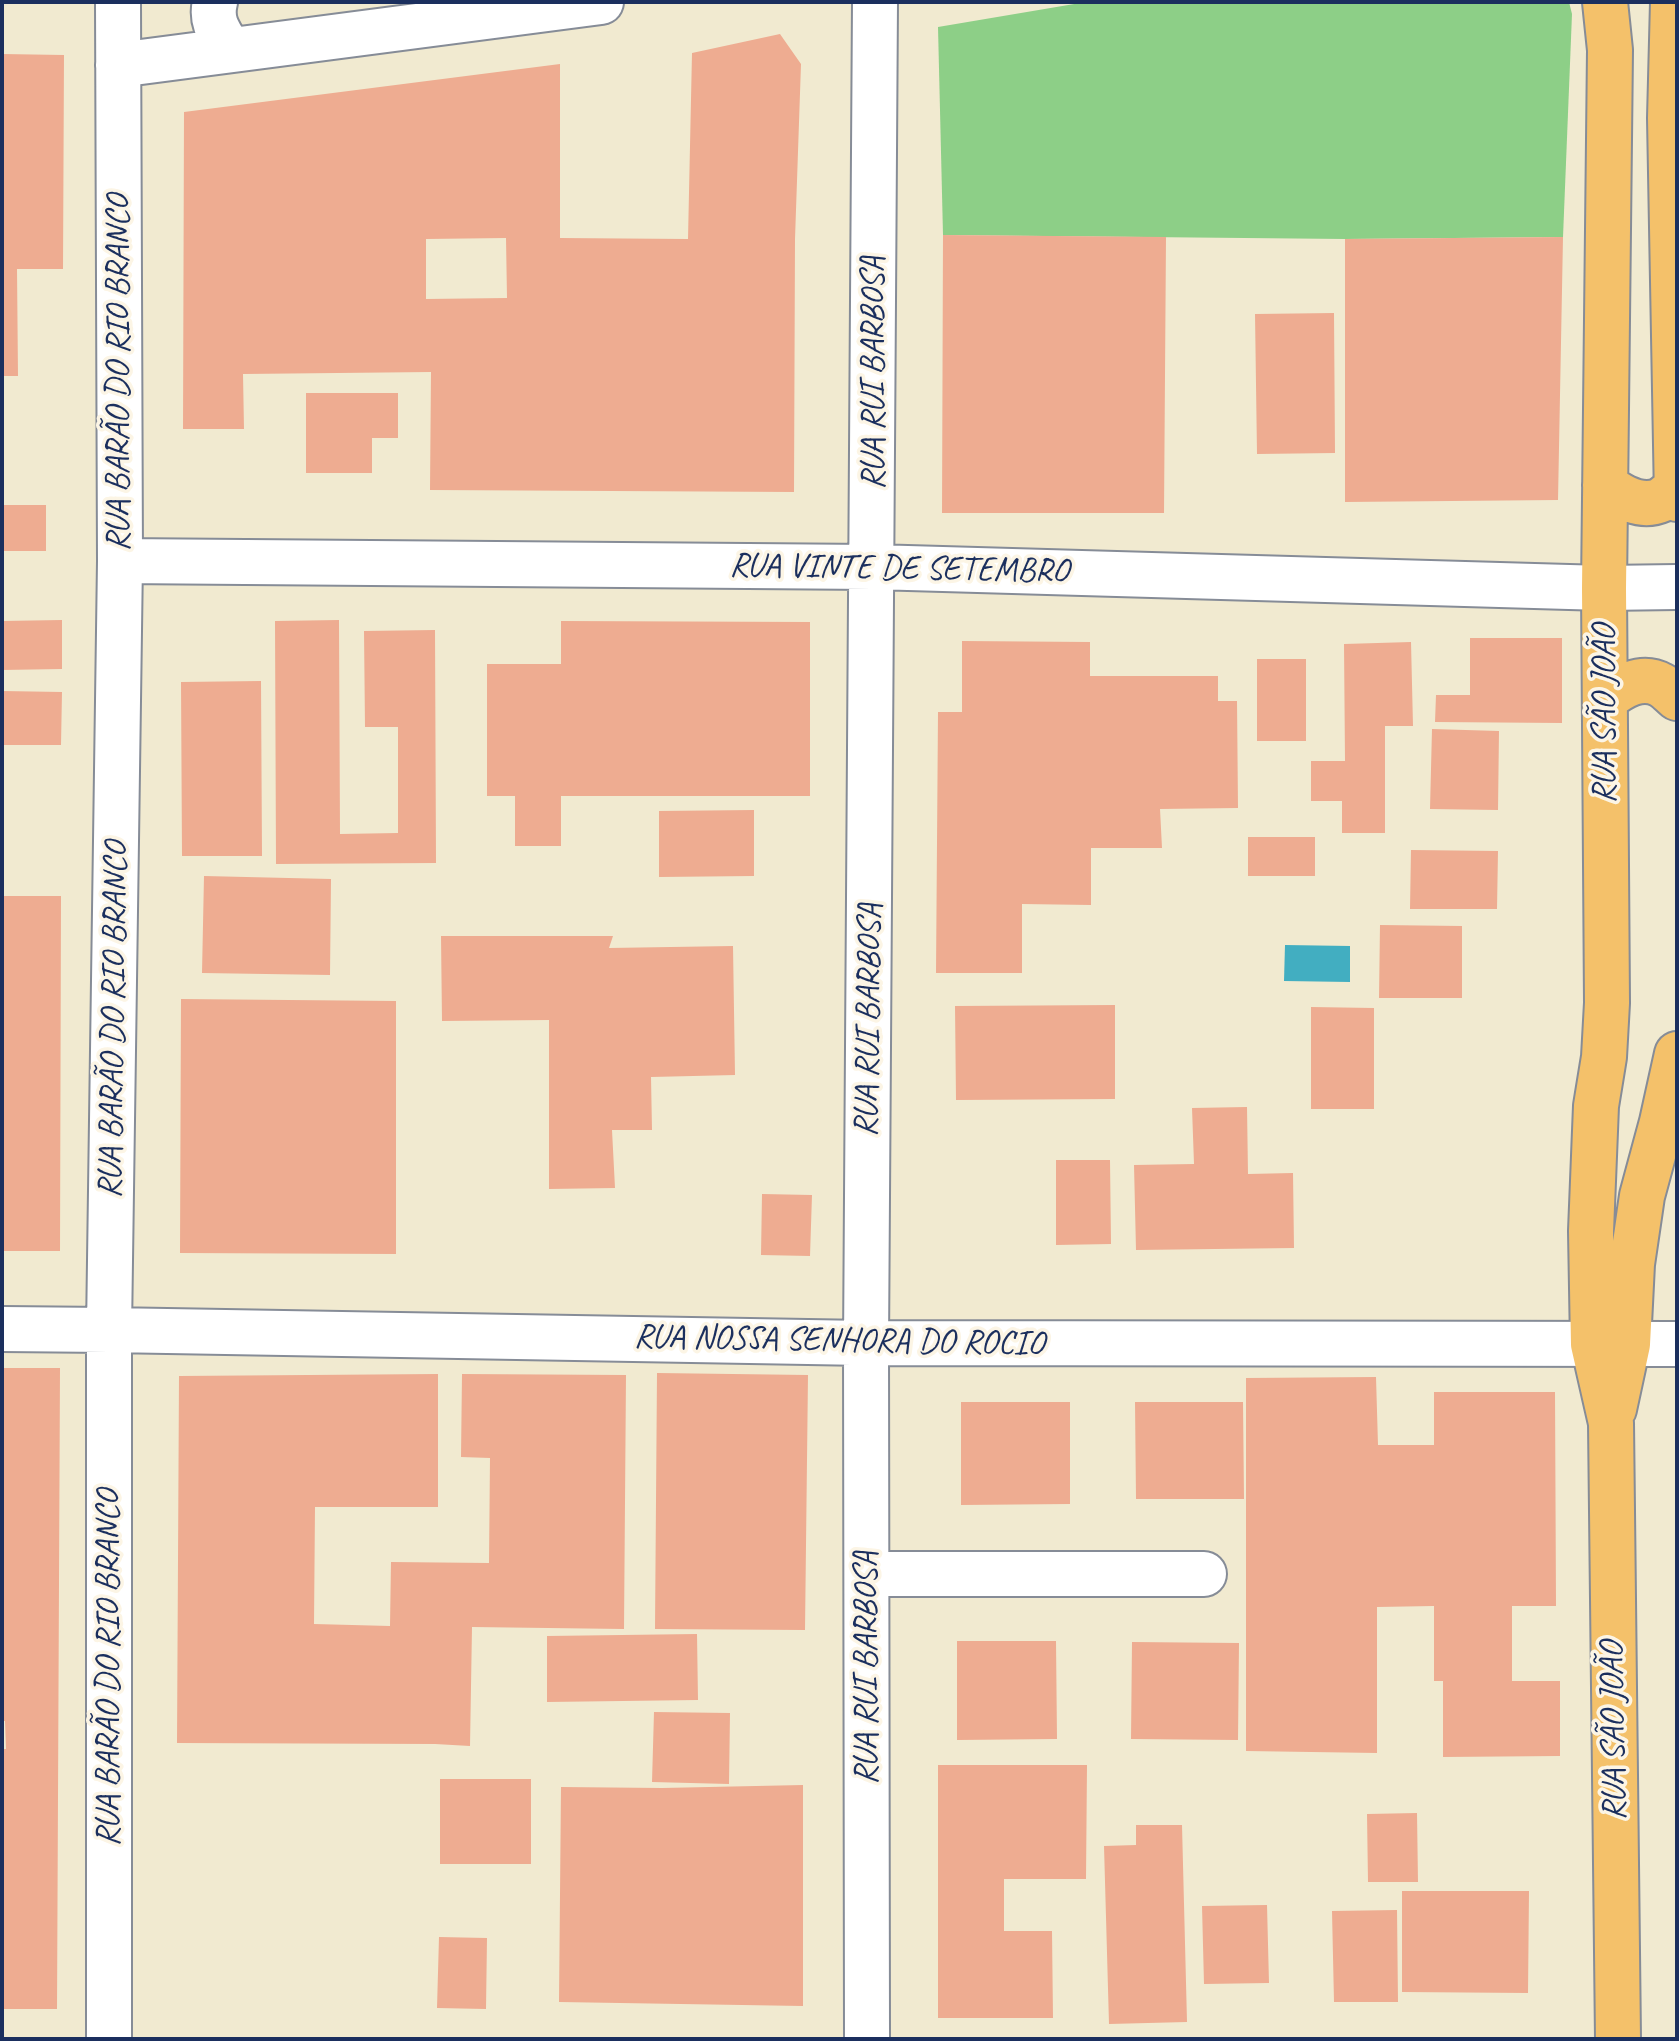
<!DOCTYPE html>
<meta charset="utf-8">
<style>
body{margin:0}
#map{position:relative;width:1679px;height:2041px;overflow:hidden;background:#f1ead0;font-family:Caveat,sans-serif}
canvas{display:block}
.frame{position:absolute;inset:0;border:4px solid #1b2f5e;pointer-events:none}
</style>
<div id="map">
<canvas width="1679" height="2041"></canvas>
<div class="frame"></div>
</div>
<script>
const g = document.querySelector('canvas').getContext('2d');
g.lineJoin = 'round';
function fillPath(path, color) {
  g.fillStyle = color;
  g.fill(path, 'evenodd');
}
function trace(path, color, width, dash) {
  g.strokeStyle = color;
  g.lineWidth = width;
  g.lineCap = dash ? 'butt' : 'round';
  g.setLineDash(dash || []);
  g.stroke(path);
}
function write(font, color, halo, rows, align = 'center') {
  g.font = font + ' Caveat,sans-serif';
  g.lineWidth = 7;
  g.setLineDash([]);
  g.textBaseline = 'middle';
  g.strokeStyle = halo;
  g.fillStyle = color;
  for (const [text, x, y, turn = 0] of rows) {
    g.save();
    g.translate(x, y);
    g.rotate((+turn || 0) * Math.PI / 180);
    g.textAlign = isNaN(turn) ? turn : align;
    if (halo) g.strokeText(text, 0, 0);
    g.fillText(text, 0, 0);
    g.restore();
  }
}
const green = new Path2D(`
 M1086 2H1569L1572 14 1563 237 1345 239 943 235 938 27Z`);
const water = new Path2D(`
 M1285 945 1350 946V982L1284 981Z`);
const building = new Path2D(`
 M780 34 801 64 795 239 794 492 430 490 431 372 243 374 244 429H183L184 112 560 64V238L688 239 692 53ZM506 238 507 298 426 299V239Z
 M2 54 64 55 63 269H17L18 376H2Z
 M943 235 1166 237 1164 513H942Z
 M1563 237 1558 500 1345 502V239Z
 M1334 313 1335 453 1257 454 1255 314Z
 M306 393H398V438H372V473H306Z
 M2 505H46V551H2Z
 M62 620V669L2 670V621Z
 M339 620 340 834 398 833V727H365L364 631 435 630 436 863 276 864 275 621Z
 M561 621 810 622V796H561V846H515V796H487V664H561Z
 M1470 638H1562V723L1435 722 1436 695H1470Z
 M962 641 1090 642V676H1218V701H1237L1238 808 1160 809 1162 848H1091V905L1022 904V973H936L938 712H962Z
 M1411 642 1413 726H1385V833H1342V801H1311V761H1345L1344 644Z
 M1257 659H1306V741H1257Z
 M261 681 262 856H182L181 682Z
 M2 691 62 692 61 745H2Z
 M1432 729 1499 731 1498 810 1430 809Z
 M754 810V876L659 877V811Z
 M1248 837H1315V876H1248Z
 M1411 850 1498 851 1497 909H1410Z
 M204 876 331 879 330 975 202 973Z
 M2 896H61L60 1251H2Z
 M1380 925 1462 926V998H1379Z
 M441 936H613L609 948 733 946 735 1075 651 1077 652 1130H612L615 1188 549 1189V1020L442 1021Z
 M181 999 396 1001V1254L180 1253Z
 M1115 1005V1099L956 1100 955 1006Z
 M1311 1007 1374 1008V1109H1311Z
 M1247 1107 1248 1174 1293 1173 1294 1248 1136 1250 1134 1165 1194 1164 1192 1108Z
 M1056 1160H1110L1111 1244 1056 1245Z
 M762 1194 812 1195 810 1256 761 1255Z
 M2 1368H60L57 2009H2V1749H6L5 1721H2V1657H4Z
 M657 1373 808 1375 805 1630 655 1629Z
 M438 1374V1507H315L314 1624 390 1626 391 1562 489 1563 490 1458 461 1457 462 1374 626 1375 624 1629 472 1627 470 1746 435 1744 177 1743 179 1376Z
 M1376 1377 1378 1445H1434V1392H1555L1556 1606H1512V1681H1560V1756L1443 1757V1681H1434V1606L1377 1607V1753L1246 1751V1378Z
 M961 1402H1070V1504L961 1505Z
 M1135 1402H1243L1244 1499H1136Z
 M697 1634 698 1700 547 1702V1636Z
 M957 1641H1056L1057 1739 957 1740Z
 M1132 1642 1239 1643 1238 1740 1131 1739Z
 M654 1712 730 1713 729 1784 652 1782Z
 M938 1765H1087L1086 1879H1004V1931H1052L1053 2018H938Z
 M440 1779H531V1864H440Z
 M803 1785V2006L559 2002 561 1787 662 1788Z
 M1417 1813 1418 1882H1368L1367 1814Z
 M1136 1825H1182L1187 2022 1109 2024 1104 1846 1136 1845Z
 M1402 1891H1529L1528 1993 1402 1992Z
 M1267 1905 1269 1983 1204 1984 1202 1906Z
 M1397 1910 1398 2002H1334L1332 1911Z
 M439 1937 487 1938 486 2009 437 2008Z`);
const minor = new Path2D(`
 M215 2C210 22 220 34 230 50
 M118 65 601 2
 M120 561 873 567 1604 588 1677 587
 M2 1329 109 1330 866 1343 1677 1344
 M867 1574H1204
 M109 2039V1330L120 561 118 2
 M867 2039 866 1343 875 2`);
const major = new Path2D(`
 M1605 2 1610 50 1604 588 1607 1003 1604 1057 1596 1106 1591 1231 1593 1344 1611 1423 1618 2039
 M1673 2 1670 118 1677 499
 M1605 485C1621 497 1641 509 1661 500 1666 497 1672 491 1677 487
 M1605 699C1621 687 1641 674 1661 685 1667 688 1672 694 1677 698
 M1614 1409 1628 1344 1632 1264 1642 1196 1662 1122 1677 1054`);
const streetNames = [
 ["RUA BARÃO DO RIO BRANCO",119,373,-90],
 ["RUA RUI BARBOSA",874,373,-90],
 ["RUA VINTE DE SETEMBRO",899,569,1],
 ["RUA SÃO JOÃO",1605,714,-90],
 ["RUA BARÃO DO RIO BRANCO",114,1020,-89],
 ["RUA RUI BARBOSA",869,1020,-89],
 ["RUA NOSSA SENHORA DO ROCIO",839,1341,1],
 ["RUA BARÃO DO RIO BRANCO",109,1668,-90],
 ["RUA RUI BARBOSA",867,1668,-90],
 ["RUA SÃO JOÃO",1614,1731,-91]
];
fillPath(green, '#8dcf87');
fillPath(water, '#42aec1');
fillPath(building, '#eeac91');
trace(minor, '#868c97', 48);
trace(major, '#868c97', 48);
trace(minor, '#fff', 44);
trace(major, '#f4c16a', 44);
write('34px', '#1b2f5e', '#fcf5e5', streetNames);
</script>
